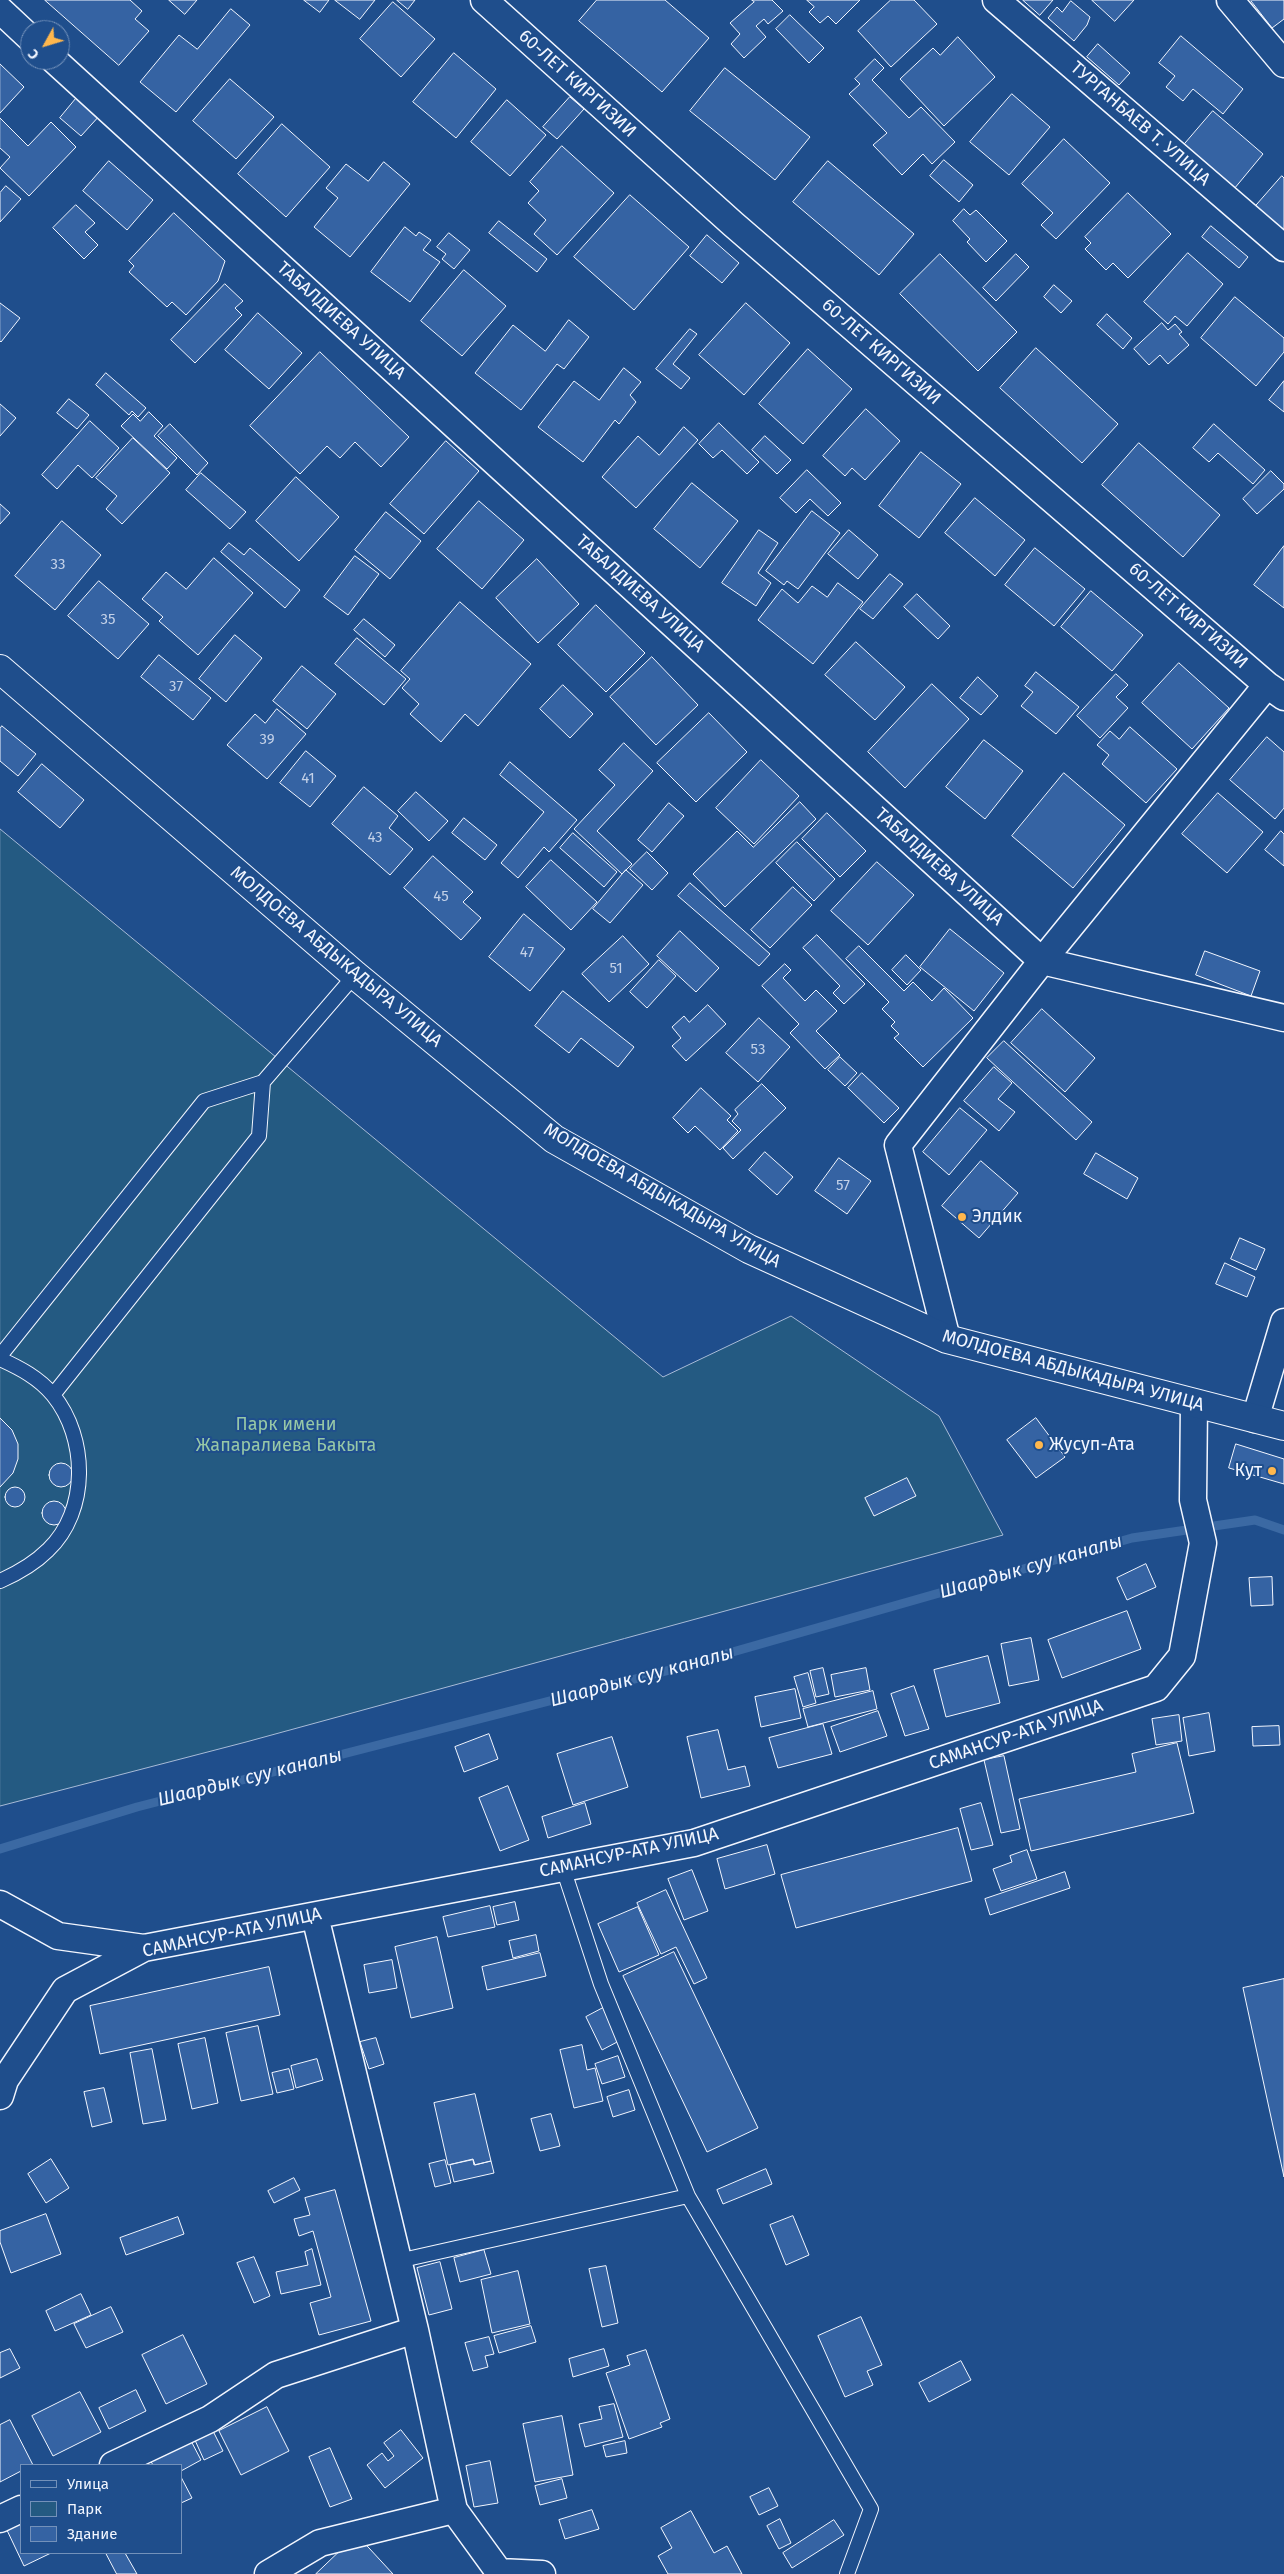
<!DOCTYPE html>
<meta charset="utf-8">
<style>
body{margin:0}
#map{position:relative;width:1284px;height:2574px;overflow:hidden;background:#1f4e8c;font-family:"Fira Sans",sans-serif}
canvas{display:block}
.legend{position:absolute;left:20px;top:2464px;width:162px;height:90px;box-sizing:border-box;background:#1f4e8c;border:1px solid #7391ba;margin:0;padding:6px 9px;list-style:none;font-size:15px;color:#f2f6ff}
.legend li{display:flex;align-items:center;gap:10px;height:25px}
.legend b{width:25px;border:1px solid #7391ba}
.north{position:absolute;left:20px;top:20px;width:50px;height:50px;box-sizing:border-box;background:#1f4e8c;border:1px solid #7391ba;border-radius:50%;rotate:231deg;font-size:14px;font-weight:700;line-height:20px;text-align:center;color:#f2f6ff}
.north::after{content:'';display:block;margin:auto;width:18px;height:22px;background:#ffb74d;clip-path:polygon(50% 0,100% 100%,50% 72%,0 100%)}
</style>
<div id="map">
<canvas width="1284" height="2574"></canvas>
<ul class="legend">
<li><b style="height:6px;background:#1f4e8c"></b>Улица</li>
<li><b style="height:14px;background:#245a82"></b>Парк</li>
<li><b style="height:14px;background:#3563a3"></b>Здание</li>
</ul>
<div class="north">С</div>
</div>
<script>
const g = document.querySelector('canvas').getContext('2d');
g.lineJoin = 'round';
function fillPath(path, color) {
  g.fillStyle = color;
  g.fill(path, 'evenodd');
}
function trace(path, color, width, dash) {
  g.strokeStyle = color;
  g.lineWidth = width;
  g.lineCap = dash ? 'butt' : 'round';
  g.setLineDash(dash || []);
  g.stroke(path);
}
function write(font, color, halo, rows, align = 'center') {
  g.font = font + ' "Fira Sans",sans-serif';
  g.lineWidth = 4;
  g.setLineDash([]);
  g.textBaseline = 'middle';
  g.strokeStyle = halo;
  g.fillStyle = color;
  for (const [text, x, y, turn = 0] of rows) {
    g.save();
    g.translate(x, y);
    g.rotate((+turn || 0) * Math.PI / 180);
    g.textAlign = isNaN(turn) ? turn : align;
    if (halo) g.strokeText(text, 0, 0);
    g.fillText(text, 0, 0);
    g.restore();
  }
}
const green = new Path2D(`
 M0 829 663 1377 791 1316 939 1416 1003 1535 246 1742 0 1806Z`);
const stream = new Path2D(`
 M0 1849 137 1807 666 1671 1132 1538 1255 1520 1284 1530`);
const building = new Path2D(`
 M45 0H130L142 11 135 19 149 31 119 65Z
 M169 0H197L185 14Z
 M304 0H329L320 12Z
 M335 0H375L360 19Z
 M397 0H415L408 9Z
 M597 0H665L709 38 662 92 579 21Z
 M752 0H772L783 11 768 24 764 19 756 26 766 37 744 58 731 44 740 34 730 23 754 2Z
 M807 0H860L836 24 828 16 820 23 809 12 814 7Z
 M891 0H914L937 24 891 67 858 31Z
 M1023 0H1053L1040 15Z
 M1092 0H1134L1115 21Z
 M1252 0H1284V19L1272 28 1251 1Z
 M1071 1 1090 17 1087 25 1074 41 1048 18 1057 7 1062 12Z
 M393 2 435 39 401 77 360 39Z
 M231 9 250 25 176 112 140 82 179 35 197 49Z
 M790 15 824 48 809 63 776 29Z
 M1181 36 1243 89 1223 114 1193 89 1183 101 1166 87 1175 76 1159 63Z
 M958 37 995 77 944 126 900 79 933 48 940 55Z
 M1098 44 1130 73 1119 85 1087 57Z
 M454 53 496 89 456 138 413 102Z
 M875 59 884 68 872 80 909 118 921 107 955 142 932 164 923 154 902 175 873 145 887 133 849 94 860 84 855 79Z
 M0 64 24 87 0 113Z
 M725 68 810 137 775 180 690 111Z
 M230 79 274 117 236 159 193 121Z
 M1012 94 1050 127 1009 175 970 142Z
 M79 95 101 114 81 136 60 118Z
 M570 97 584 109 557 139 543 127Z
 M507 100 546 135 510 176 471 142Z
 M1213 111 1263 154 1234 189 1183 146Z
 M0 118 28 146 51 122 76 147 29 196 0 168 10 157 0 148Z
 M282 124 330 167 286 217 238 174Z
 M1064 139 1110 183 1056 239 1041 225 1053 213 1022 184Z
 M562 146 614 193 557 255 534 234 546 220 528 203 539 191 530 182Z
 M944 160 973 185 959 202 930 176Z
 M109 161 153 200 127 230 83 191Z
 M828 161 914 234 879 275 793 202Z
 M384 162 410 184 350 257 314 227 338 198 326 188 346 164 368 181Z
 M1282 176 1284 178V234L1254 208Z
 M6 186 21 199 0 222V193Z
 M1128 193 1171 234 1128 278 1113 263 1106 270 1085 249 1091 243 1085 237Z
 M630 195 689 247 634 310 574 257Z
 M76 205 95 223 85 232 98 245 84 259 53 228Z
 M964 209 970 215 976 210 1007 241 986 262 967 242 970 239 953 221Z
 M174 213 225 261 218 281 186 315 172 302 167 307 129 272 134 266 129 261Z
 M499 221 547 259 537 272 489 233Z
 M1211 226 1248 257 1239 268 1202 237Z
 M405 227 416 236 419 232 431 240 423 250 440 262 410 302 371 272Z
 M449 233 470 250 454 269 442 259 446 254 437 247Z
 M707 235 739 263 722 283 690 256Z
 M1188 253 1223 284 1187 326 1175 316 1168 324 1144 302Z
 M940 254 1017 332 978 371 900 294Z
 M1016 254 1029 267 996 301 983 288Z
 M464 270 506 306 462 356 421 321Z
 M225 284 243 301 235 308 242 315 195 363 171 340Z
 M1054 285 1072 301 1061 313 1044 297Z
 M1235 297 1284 338V352L1256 386 1201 338Z
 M0 303 20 318 1 342 0 341Z
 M746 303 790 343 744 395 699 355Z
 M258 313 302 353 269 389 225 350Z
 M1107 314 1132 338 1123 349 1097 325Z
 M569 320 589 337 564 369 557 364 521 410 475 373 513 325 545 351Z
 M1162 323 1168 330 1175 324 1182 332 1179 334 1189 345 1168 364 1160 355 1149 365 1134 349Z
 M690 329 697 334 673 364 690 378 681 389 656 369Z
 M1036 348 1118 424 1082 463 1000 388Z
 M808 349 852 389 803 444 759 404Z
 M320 352 409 437 381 467 355 442 340 458 327 446 300 474 250 426Z
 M624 368 641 382 630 395 636 402 619 424 615 420 583 462 538 427 574 381 599 400Z
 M106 373 146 408 138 417 132 411 129 415 96 385Z
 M1284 381V412L1269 400Z
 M69 399 89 415 77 429 57 413Z
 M0 404 16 418 0 436Z
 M866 409 900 441 865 480 852 468 845 476 823 456Z
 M149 412 163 426 154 436 177 458 167 469 121 426 133 414 140 421Z
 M90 421 119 448 92 478 78 465 57 489 42 475Z
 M719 423 759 462 747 474 722 450 713 458 699 444Z
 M170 424 208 463 197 475 158 436Z
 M1214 424 1265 470 1253 484 1218 453 1209 462 1193 448Z
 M684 427 698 440 636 508 602 477 638 436 659 455Z
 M765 436 791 460 777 474 752 450Z
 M133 438 170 473 122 524 106 509 117 496 96 478Z
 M446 441 479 471 424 534 390 504Z
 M1139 443 1220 515 1183 557 1102 485Z
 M921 452 961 484 919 538 879 506Z
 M807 470 841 503 828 516 810 499 796 513 780 498Z
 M1271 471 1284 484V489L1257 514 1243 499Z
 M201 473 246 512 230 529 186 490Z
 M296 477 339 517 299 561 256 521Z
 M692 483 738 521 700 568 654 529Z
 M975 498 1025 540 995 576 945 533Z
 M479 501 524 540 482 589 437 549Z
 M0 504 10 513 0 524Z
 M812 511 840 533 798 589 787 581 784 585 766 571Z
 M386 512 421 541 390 579 355 550Z
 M62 521 101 555 55 610 15 576Z
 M759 530 778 543 758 573 771 583 756 606 722 583Z
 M849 530 878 555 858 579 828 554Z
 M229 543 244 555 250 548 300 590 285 608 221 552Z
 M1284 546V608L1254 585Z
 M1035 548 1085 589 1054 626 1005 585Z
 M355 556 379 574 348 615 324 597Z
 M214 558 253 593 198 655 159 621 163 617 142 599 166 572 186 589Z
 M537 559 579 604 538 643 496 598Z
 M890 574 903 584 873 619 860 609Z
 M99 581 149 624 118 659 68 616Z
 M838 583 863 602 813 664 758 620 782 589 798 603 812 586 827 597Z
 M1091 591 1143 635 1112 671 1061 627Z
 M917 594 950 626 938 639 904 607Z
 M460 602 531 664 478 726 465 714 441 742 410 714 419 704 402 688 410 679 401 671Z
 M596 605 645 653 606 692 558 645Z
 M364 619 395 645 385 657 354 630Z
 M235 635 262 658 226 702 199 679Z
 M357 638 406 679 384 705 335 664Z
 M856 642 905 687 875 720 825 675Z
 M159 655 211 698 193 720 141 677Z
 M652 657 698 705 656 745 610 697Z
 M1179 663 1229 708 1192 749 1142 703Z
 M302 666 336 694 307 729 273 701Z
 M1036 672 1079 707 1056 734 1021 706 1033 692 1025 686Z
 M1116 674 1128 685 1116 697 1128 708 1100 738 1077 716Z
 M978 677 998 696 981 715 960 698Z
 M932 684 969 719 905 788 868 752Z
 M563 685 593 714 570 738 540 709Z
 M277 709 306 734 267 779 227 745 255 714 265 723Z
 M709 713 747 752 696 802 657 763Z
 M2 726 36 754 18 776 0 761V729Z
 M1130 727 1177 769 1146 803 1102 764 1109 755 1097 745 1110 731 1119 739Z
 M1267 737 1284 752V808L1275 819 1230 780Z
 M984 740 1023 771 985 819 946 787Z
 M624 743 653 771 597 831 632 864 622 874 574 829 615 785 599 770Z
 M306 751 336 776 310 807 280 783Z
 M761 760 799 796 754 844 716 808Z
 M510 762 577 820 549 852 544 847 518 878 501 863 544 812 500 775Z
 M42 764 84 800 60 828 18 792Z
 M1064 773 1125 825 1073 888 1012 836Z
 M364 787 398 816 389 828 413 849 390 875 332 824Z
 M416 792 448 821 429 841 398 811Z
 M1218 793 1263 832 1227 873 1182 834Z
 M800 802 816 819 725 907 693 874 737 831 753 847Z
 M669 803 684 816 652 852 638 840Z
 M827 813 866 851 840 877 802 839Z
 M464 818 497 845 485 860 452 833Z
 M1281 831 1284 834V866L1265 850Z
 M573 833 617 872 604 887 560 848Z
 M797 842 835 879 814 901 776 863Z
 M647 852 668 873 652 890 630 869Z
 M433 856 473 892 463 902 481 918 461 940 404 888Z
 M551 860 597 902 571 930 526 887Z
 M877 862 914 895 868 945 831 911Z
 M626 870 643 885 610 923 593 909Z
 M690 883 770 954 759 966 678 896Z
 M793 887 812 905 770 948 751 930Z
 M524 914 565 949 530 991 489 957Z
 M950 929 1004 973 974 1011 920 967Z
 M680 931 719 968 696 992 657 956Z
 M817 935 865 984 844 1004 833 993 840 986 803 948Z
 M623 936 649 964 609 1002 582 974Z
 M859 946 904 991 913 982 932 1001 944 988 973 1018 923 1067 894 1038 899 1034 891 1026 895 1022 882 1009 889 1002 846 959Z
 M1205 951 1260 971 1251 996 1196 975Z
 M906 955 921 970 907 985 892 970Z
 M659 960 676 976 647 1008 630 992Z
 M785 964 791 970 783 978 805 1001 816 990 837 1011 816 1031 840 1055 825 1069 790 1033 799 1024 762 986Z
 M563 991 634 1047 618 1067 581 1038 569 1053 535 1026Z
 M708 1005 726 1024 686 1061 672 1046 681 1038 672 1027 684 1016 689 1022Z
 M1042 1009 1095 1058 1065 1092 1011 1043Z
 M759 1018 790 1047 758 1082 726 1053Z
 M1004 1041 1092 1122 1076 1140 987 1058Z
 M840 1057 857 1073 845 1086 828 1070Z
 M994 1067 1012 1083 998 1099 1015 1112 999 1131 964 1101Z
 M862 1073 899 1108 884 1123 848 1088Z
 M762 1084 786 1108 733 1159 723 1148 741 1130 732 1121 738 1114 735 1110Z
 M701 1088 731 1116 727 1120 738 1131 720 1150 695 1126 688 1133 673 1118Z
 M960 1108 987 1130 949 1175 923 1152Z
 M765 1152 793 1177 777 1195 749 1170Z
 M1096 1153 1138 1178 1127 1199 1084 1174Z
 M839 1158 871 1181 847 1214 815 1191Z
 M981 1161 1018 1193 979 1238 942 1206Z
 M1240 1238 1265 1249 1256 1270 1231 1259Z
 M1225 1263 1255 1277 1247 1297 1216 1284Z
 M0 1418 12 1430 18 1444V1459L13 1473 0 1487Z
 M1036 1418 1065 1457 1036 1478 1007 1440Z
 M1236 1444 1284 1459V1484L1229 1468Z
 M49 1475a12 12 0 1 1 24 0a12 12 0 1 1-24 0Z
 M907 1478 916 1496 874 1516 865 1498Z
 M5 1497a10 10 0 1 1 20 0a10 10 0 1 1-20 0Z
 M42 1513a12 12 0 1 1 24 0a12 12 0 1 1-24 0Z
 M1146 1564 1156 1587 1127 1600 1117 1578Z
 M1272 1577 1273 1605 1251 1606 1249 1578Z
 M1127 1611 1141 1649 1062 1678 1048 1640Z
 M1031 1638 1039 1680 1009 1686 1001 1644Z
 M988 1656 1000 1703 946 1717 934 1670Z
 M823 1668 829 1694 816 1697 810 1671Z
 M866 1668 870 1690 835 1697 831 1675Z
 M808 1673 816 1703 803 1707 794 1677Z
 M914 1686 929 1729 905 1736 891 1694Z
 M795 1689 801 1718 761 1727 755 1697Z
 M873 1691 877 1709 808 1727 803 1709Z
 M878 1711 887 1736 840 1752 831 1727Z
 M1209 1713 1215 1751 1189 1756 1183 1718Z
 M1179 1715 1182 1741 1156 1745 1152 1719Z
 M823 1724 832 1754 778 1768 769 1738Z
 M1279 1726 1280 1745 1253 1746 1252 1727Z
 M718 1730 728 1770 745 1766 750 1786 701 1798 687 1737Z
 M489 1734 498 1759 464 1772 455 1747Z
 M612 1737 628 1787 573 1805 557 1754Z
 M1177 1743 1194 1813 1031 1851 1019 1799 1136 1772 1132 1754Z
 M1004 1756 1020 1829 1001 1833 984 1760Z
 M508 1786 529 1840 500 1851 479 1798Z
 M585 1803 591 1824 548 1838 542 1817Z
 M981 1803 993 1845 971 1850 960 1809Z
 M958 1828 972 1881 796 1928 781 1875Z
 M767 1845 775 1874 725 1889 717 1859Z
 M1027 1850 1037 1879 1001 1891 993 1869 1012 1862 1010 1856Z
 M692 1870 708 1911 684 1920 668 1879Z
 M1065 1872 1070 1888 990 1915 985 1899Z
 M666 1890 707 1978 694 1984 676 1947 661 1954 637 1903Z
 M515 1902 519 1920 497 1925 493 1907Z
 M490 1906 495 1927 448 1937 443 1917Z
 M638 1907 659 1955 619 1972 598 1924Z
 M536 1935 539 1951 513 1958 509 1941Z
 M437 1937 453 2008 411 2018 395 1947Z
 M674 1952 758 2128 707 2152 623 1976Z
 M540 1953 546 1976 487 1990 482 1967Z
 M392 1960 397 1988 369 1993 364 1965Z
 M269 1967 280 2015 100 2054 90 2006Z
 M1284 1979V2177L1243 1988Z
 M603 2008 619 2041 602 2050 586 2017Z
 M258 2026 273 2094 241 2101 226 2033Z
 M205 2038 218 2103 192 2109 178 2044Z
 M376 2038 384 2064 369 2069 360 2042Z
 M582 2045 587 2070 595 2068 603 2101 574 2108 560 2050Z
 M152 2049 166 2120 143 2124 130 2053Z
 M618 2056 625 2077 602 2084 595 2064Z
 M317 2059 323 2080 296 2088 291 2066Z
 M289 2069 294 2089 277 2093 272 2073Z
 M104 2088 112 2122 92 2127 84 2092Z
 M629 2090 635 2110 613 2117 607 2097Z
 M475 2094 491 2161 475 2165 473 2159 448 2165 434 2103Z
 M551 2114 560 2146 540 2151 531 2119Z
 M51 2159 69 2188 46 2203 28 2174Z
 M445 2160 451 2183 435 2187 429 2164Z
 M473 2160 474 2165 491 2161 494 2173 454 2182 450 2165Z
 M766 2169 772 2184 723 2204 717 2190Z
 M294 2178 300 2190 274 2203 268 2191Z
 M335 2190 371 2321 319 2335 310 2303 331 2297 313 2231 299 2236 294 2219 310 2215 305 2198Z
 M46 2214 61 2254 11 2273 0 2242V2231Z
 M793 2216 809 2255 786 2265 770 2225Z
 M178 2217 184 2234 126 2255 120 2238Z
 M312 2249 321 2285 281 2294 276 2272 308 2265 305 2252Z
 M484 2250 491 2274 460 2282 454 2258Z
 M254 2257 270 2296 254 2303 237 2263Z
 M440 2262 452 2309 429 2315 417 2268Z
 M606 2266 618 2323 602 2327 589 2269Z
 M518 2271 530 2324 492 2333 481 2280Z
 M81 2294 91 2315 55 2331 46 2311Z
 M111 2307 123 2332 86 2348 74 2324Z
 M861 2317 882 2365 867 2371 873 2385 845 2397 818 2336Z
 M531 2326 536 2342 499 2353 494 2336Z
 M183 2335 207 2384 166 2404 142 2355Z
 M489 2337 494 2354 485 2356 488 2367 473 2371 465 2343Z
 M10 2349 20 2368 0 2378V2353Z
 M604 2349 609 2366 573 2377 569 2359Z
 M646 2350 670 2419 660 2423 662 2427 629 2439 606 2373 630 2365 627 2356Z
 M961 2361 971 2380 929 2402 919 2383Z
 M136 2390 146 2411 109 2429 99 2408Z
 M80 2392 101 2432 53 2456 32 2416Z
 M614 2404 623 2437 585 2447 579 2424 602 2419 599 2407Z
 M267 2407 289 2451 241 2475 219 2431Z
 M562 2416 573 2475 535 2482 523 2424Z
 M10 2420 33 2465H21V2471L0 2482V2425Z
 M212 2429 223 2451 204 2460 194 2438Z
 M401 2430 423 2458 385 2488 367 2465 382 2453 388 2461 394 2456 384 2443Z
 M190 2439 201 2460 181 2471V2465H153L150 2460Z
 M625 2441 627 2453 606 2457 603 2446Z
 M330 2448 352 2499 330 2507 309 2457Z
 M490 2461 498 2503 474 2507 466 2466Z
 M181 2477 192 2498 181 2503Z
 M562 2479 567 2498 540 2505 535 2486Z
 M769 2488 778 2506 759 2515 750 2497Z
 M592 2510 599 2529 565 2539 559 2520Z
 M691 2511 714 2553 727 2546 742 2574H668L658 2556 672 2548 661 2528Z
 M21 2519V2553H51L24 2566 5 2526Z
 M780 2519 791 2543 779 2549 767 2526Z
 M834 2520 844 2535 792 2568 783 2553Z
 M357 2535 393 2574H316Z
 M106 2553H125L137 2574H117Z`);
const service = new Path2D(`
 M0 1356 204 1101 263 1082
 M0 1359C20 1368 39 1378 53 1395 88 1438 89 1511 48 1550 34 1564 18 1573 0 1581
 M53 1395 259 1136 263 1082 355 975
 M563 1868 601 1984 688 2196 871 2509 847 2574
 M398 2261 688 2196`);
const minor = new Path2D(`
 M484 0 733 224 1267 685 1284 697
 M996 0 1284 248
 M1230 0 1284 64
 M0 10 30 38
 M54 60 1042 961 1284 1018
 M947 1339 898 1145 1042 961 1267 685
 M1255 1419 1284 1322
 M0 1904 58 1936 144 1948
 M315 1916 415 2330 454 2510 499 2572 542 2574
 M0 2096 5 2080 65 1990 144 1948 694 1843 1156 1688 1182 1656 1203 1543 1193 1500 1194 1404
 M113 2465 210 2419 276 2375 415 2330
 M0 2519 21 2509
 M268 2574 320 2543 454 2510`);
const primary = new Path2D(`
 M0 669 355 975 554 1139 749 1249 947 1339 1284 1426`);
const markers = [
 [962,1217,5,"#ffb74d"],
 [1039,1445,5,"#ffb74d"],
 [1272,1471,5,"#ffb74d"]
];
const numberNames = [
 ["33",58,565],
 ["35",108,620],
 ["37",176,687],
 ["39",267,740],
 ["41",308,779],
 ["43",375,838],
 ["45",441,897],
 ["47",527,953],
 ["51",616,969],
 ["53",758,1050],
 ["57",843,1186]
];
const streetNames = [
 ["60-ЛЕТ КИРГИЗИИ",577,84,42],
 ["ТУРГАНБАЕВ Т. УЛИЦА",1140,124,41],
 ["ТАБАЛДИЕВА УЛИЦА",341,321,42],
 ["60-ЛЕТ КИРГИЗИИ",881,352,41],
 ["ТАБАЛДИЕВА УЛИЦА",640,594,42],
 ["60-ЛЕТ КИРГИЗИИ",1188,616,41],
 ["ТАБАЛДИЕВА УЛИЦА",939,867,42],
 ["МОЛДОЕВА АБДЫКАДЫРА УЛИЦА",336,957,40],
 ["МОЛДОЕВА АБДЫКАДЫРА УЛИЦА",662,1196,30],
 ["МОЛДОЕВА АБДЫКАДЫРА УЛИЦА",1073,1371,15],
 ["САМАНСУР-АТА УЛИЦА",1016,1735,-19],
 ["САМАНСУР-АТА УЛИЦА",629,1853,-12],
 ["САМАНСУР-АТА УЛИЦА",232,1933,-12]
];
const poiNames = [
 ["Элдик",972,1217],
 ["Жусуп-Ата",1049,1445],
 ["Кут",1262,1471,"right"]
];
const parkNames = [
 ["Парк имени",286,1425],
 ["Жапаралиева Бакыта",286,1446]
];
const waterNames = [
 ["Шаардык суу каналы",1031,1567,-16],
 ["Шаардык суу каналы",642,1677,-15],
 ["Шаардык суу каналы",250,1778,-14]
];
fillPath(green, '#245a82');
trace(green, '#a8bbd7', 1);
trace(stream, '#3b69a3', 9);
fillPath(building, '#3563a3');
trace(building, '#f2f6ff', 1);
trace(service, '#f2f6ff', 16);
trace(minor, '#f2f6ff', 29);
trace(primary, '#f2f6ff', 30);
trace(service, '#1f4e8c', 14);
trace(minor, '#1f4e8c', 26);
trace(primary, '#1f4e8c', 28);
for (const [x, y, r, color] of markers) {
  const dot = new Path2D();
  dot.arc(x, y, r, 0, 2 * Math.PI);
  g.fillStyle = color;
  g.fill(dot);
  trace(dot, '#1f4e8c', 2);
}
write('15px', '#c3d1e8', null, numberNames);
write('18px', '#f2f6ff', '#1f4e8c', streetNames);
write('18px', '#f2f6ff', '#1f4e8c', poiNames, 'left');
write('18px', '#97c8a6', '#1f4e8c', parkNames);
write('italic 19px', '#f2f6ff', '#1f4e8c', waterNames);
</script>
